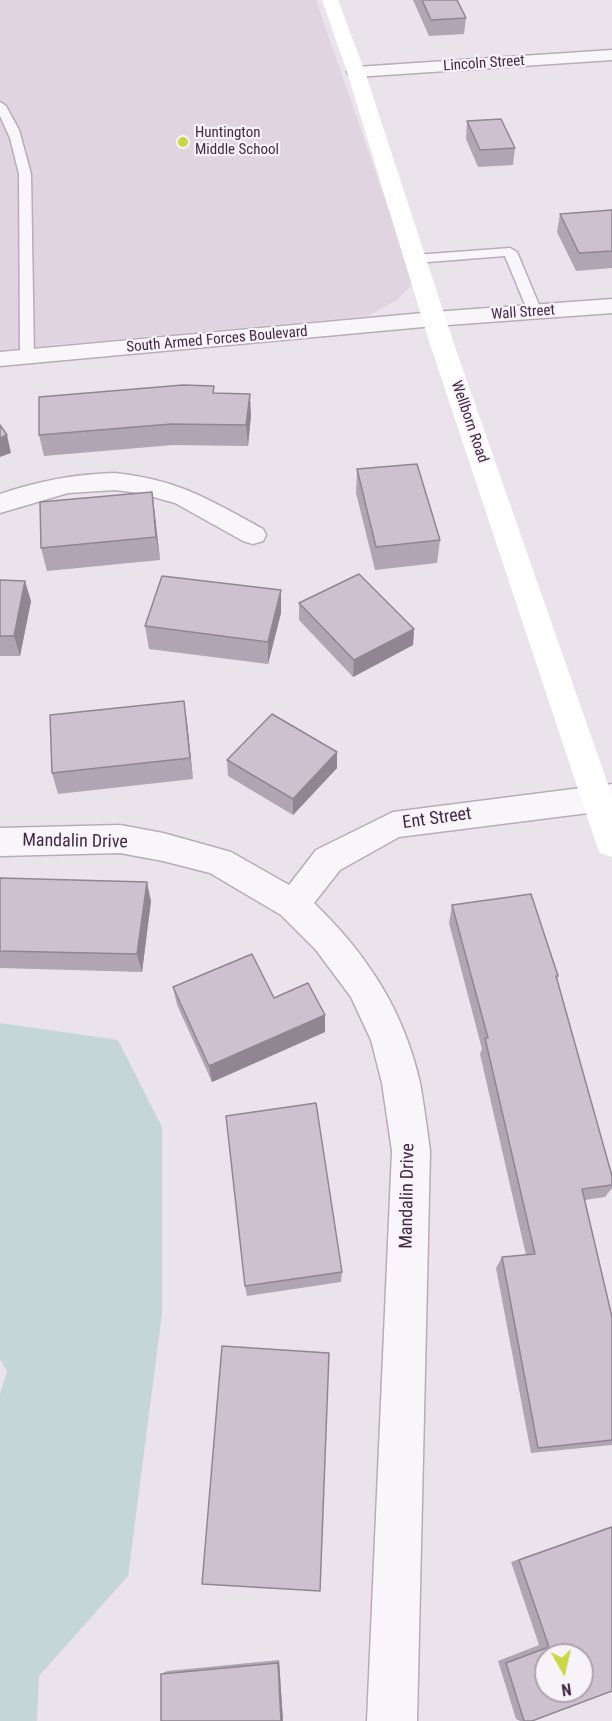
<!DOCTYPE html>
<style>
body{margin:0}
#map{position:relative;width:612px;height:1721px;overflow:hidden;background:#ebe3ec;font-family:"Roboto Condensed",sans-serif}
canvas{display:block}
.north{position:absolute;left:534px;top:1643px;width:60px;height:60px;box-sizing:border-box;background:#f8f3f9;border:2px solid #b0a2b1;border-radius:50%;rotate:172deg;font-size:16px;font-weight:700;line-height:24px;text-align:center;color:#432946}
.north::after{content:'';display:block;margin:auto;width:21px;height:27px;background:#c8d742;clip-path:polygon(50% 0,100% 100%,50% 72%,0 100%)}
</style>
<div id="map">
<canvas width="612" height="1721"></canvas>
<div class="north">N</div>
</div>
<script>
const g = document.querySelector('canvas').getContext('2d');
g.lineJoin = 'round';
function fillPath(path, color) {
  g.fillStyle = color;
  g.fill(path, 'evenodd');
}
function trace(path, color, width, dash) {
  g.strokeStyle = color;
  g.lineWidth = width;
  g.lineCap = dash ? 'butt' : 'round';
  g.setLineDash(dash || []);
  g.stroke(path);
}
function write(font, color, halo, rows, align = 'center') {
  g.font = font + ' "Roboto Condensed",sans-serif';
  g.lineWidth = 4.5;
  g.setLineDash([]);
  g.textBaseline = 'middle';
  g.strokeStyle = halo;
  g.fillStyle = color;
  for (const [text, x, y, turn = 0] of rows) {
    g.save();
    g.translate(x, y);
    g.rotate((+turn || 0) * Math.PI / 180);
    g.textAlign = isNaN(turn) ? turn : align;
    if (halo) g.strokeText(text, 0, 0);
    g.fillText(text, 0, 0);
    g.restore();
  }
}
const built = new Path2D(`
 M0 0H316L414 283 397 300 368 316 0 350Z`);
const green = new Path2D(`
 M0 1023 118 1040 162 1127V1314L128 1576 39 1676 37 1721H0V1394L7 1372 0 1359Z`);
const lane = new Path2D(`
 M0 102 6 106 19 130 31 174 34 357 27 361 20 357 19 174 10 138 0 116Z
 M510 248 517 252 542 312 540 315H530L528 312 505 256 415 263 408 259 415 255Z`);
const street = new Path2D(`
 M612 50V60L356 77 350 76 347 72 350 68 356 67Z
 M612 299V313L434 326 0 366V352L434 312Z
 M115 473C179 480 208 499 263 529L266 535 263 541 253 544 243 541 175 503 139 493 115 490 68 493 0 513V494C38 481 75 474 115 473Z
 M612 784V810L399 837 340 870 314 903C367 954 404 1011 420 1083 424 1105 427 1128 430 1151L417 1721H367L392 1151 382 1083 371 1040 351 997 316 950 281 915 210 873 163 861 120 853 0 856V828L120 825 163 833 231 852 289 885 316 850 393 812Z`);
const secondary = new Path2D(`
 M322 0H338L365 72 453 341 612 796V857L600 853 596 843 429 341 347 72Z`);
const wall = new Path2D(`
 M413 0H457L466 18 464 34 429 36Z
 M467 121 515 148 513 165 478 167 466 139Z
 M612 210V268L576 271 557 232 560 214Z
 M214 386V393L251 415 248 446 173 445 44 456 39 435Z
 M357 469 440 540 437 563 375 570 356 493Z
 M152 492 160 560 47 571 41 548Z
 M0 580 31 601 20 656H0Z
 M299 603 414 629 413 645 353 677 299 620Z
 M281 613 268 664 149 649 145 626Z
 M187 722 193 779 58 794 52 773Z
 M227 760 337 768 293 815 228 776Z
 M0 878 151 901 142 972 0 968Z
 M452 905 558 976 557 979 612 1176V1188L605 1197 585 1200 612 1317V1445L531 1453 496 1268 502 1257 526 1255 480 1054 482 1049 449 923Z
 M173 987 274 998 325 1032 212 1082 177 1005Z
 M342 1272 341 1282 247 1296 245 1286Z
 M612 1526V1691L532 1721H520L516 1719 498 1661 539 1645 511 1562Z
 M279 1660 283 1721 161 1674 167 1671Z`);
const shadedWall = new Path2D(`
 M250 394 251 415 248 446 246 425Z
 M7 435 11 453 0 457V438Z
 M152 492 155 515 160 560 156 537Z
 M25 581 31 601 20 656 14 636Z
 M281 590V613L268 664V642Z
 M414 629 413 645 353 677 354 660Z
 M184 701 187 722 193 779 190 758Z
 M337 752V768L293 815V799Z
 M147 882 151 901 142 972 137 954Z
 M325 1015V1032L212 1082 209 1066Z
 M279 1660 283 1721H281L278 1663Z`);
const building = new Path2D(`
 M422 0H457L466 18 431 20Z
 M501 119 515 148 480 150 467 121Z
 M612 210V251L579 253 560 214Z
 M183 385 214 386 213 393 250 394 246 425 171 424 39 435V397Z
 M0 425 7 435 0 438Z
 M417 464 440 540 376 547 357 469Z
 M152 492 156 537 41 548 40 502Z
 M359 574 414 629 354 660 299 603Z
 M162 576 281 590 268 642 145 626Z
 M0 580 25 581 14 636H0Z
 M184 701 190 758 52 773 50 715Z
 M272 714 337 752 293 799 227 760Z
 M0 878 147 882 137 954 0 951Z
 M531 894 558 976H556L612 1176V1185L582 1189 612 1317V1440L538 1448 502 1257 535 1254 485 1038H488L452 905Z
 M252 954 274 998 308 983 325 1015 209 1066 173 987Z
 M316 1103 342 1272 245 1286 226 1116Z
 M222 1346 329 1353 320 1591 202 1584Z
 M612 1527V1691L532 1721H524L506 1663 549 1647 519 1560ZM546 1655H582V1691H546Z
 M278 1663 281 1721H161V1674Z`);
const markers = [
 [183,142,6,"#c8d742"]
];
const farStreetnames = [
 ["Lincoln Street",484,64,-4],
 ["Wall Street",523,313,-4],
 ["South Armed Forces Boulevard",217,340,-5],
 ["Wellborn Road",469,422,71]
];
const farPoinames = [
 ["Huntington",195,133],
 ["Middle School",195,150]
];
const streetNames = [
 ["Ent Street",437,819,-8],
 ["Mandalin Drive",75,842,1],
 ["Mandalin Drive",408,1196,-89]
];
fillPath(built, '#e0d4e1');
fillPath(green, '#c4d6d6');
trace(lane, '#b9abba', 3);
trace(street, '#b9abba', 3);
fillPath(lane, '#f9f6fa');
fillPath(street, '#f9f6fa');
fillPath(secondary, '#fff');
fillPath(wall, '#b0a5b2');
fillPath(shadedWall, '#908691');
fillPath(building, '#cdc0cf');
trace(building, '#908691', 1.5);
for (const [x, y, r, color] of markers) {
  const dot = new Path2D();
  dot.arc(x, y, r, 0, 2 * Math.PI);
  g.fillStyle = color;
  g.fill(dot);
  trace(dot, '#f8f3f9', 2);
}
write('15px', '#432946', '#f8f3f9', farStreetnames);
write('15px', '#432946', '#f8f3f9', farPoinames, 'left');
write('18px', '#432946', '#f8f3f9', streetNames);
</script>
